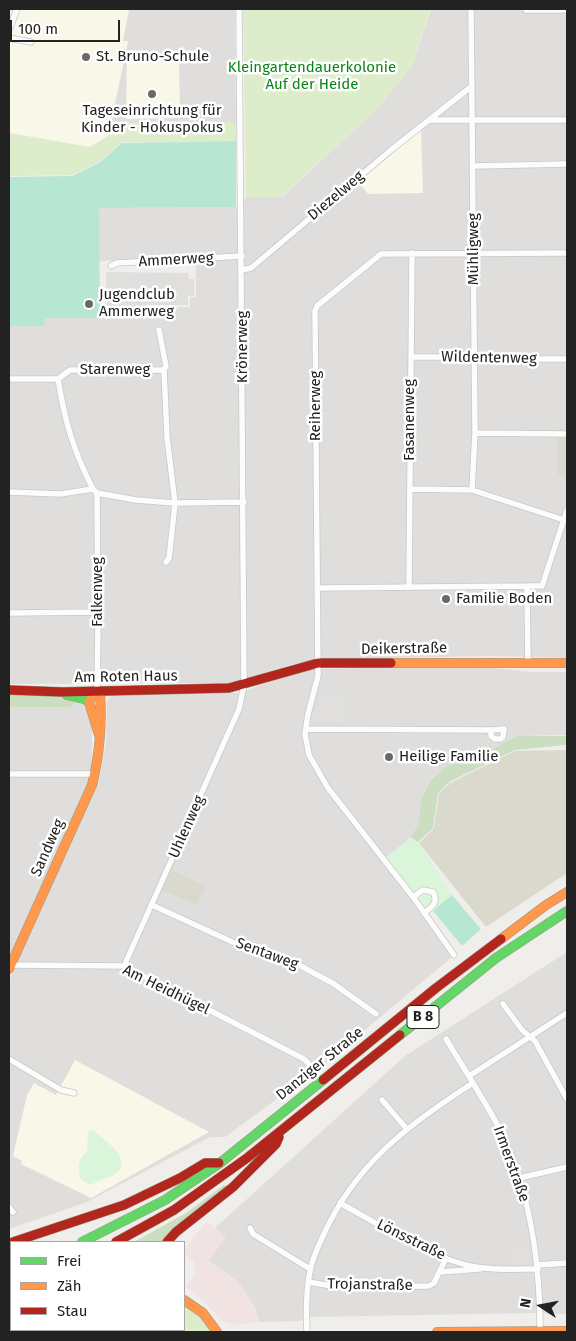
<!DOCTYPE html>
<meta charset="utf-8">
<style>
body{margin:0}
#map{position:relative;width:576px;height:1341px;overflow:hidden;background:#f0eeeb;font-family:"Fira Sans",sans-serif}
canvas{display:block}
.frame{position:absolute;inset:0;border:10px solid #222;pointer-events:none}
.legend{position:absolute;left:10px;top:1241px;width:175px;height:90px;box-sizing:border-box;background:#fff;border:1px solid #a7a7a7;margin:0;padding:6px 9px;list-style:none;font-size:15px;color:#222}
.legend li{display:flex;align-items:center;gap:10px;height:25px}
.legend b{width:25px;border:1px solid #a7a7a7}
.north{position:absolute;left:516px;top:1281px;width:50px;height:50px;-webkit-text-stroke:4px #fff;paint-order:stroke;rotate:281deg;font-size:14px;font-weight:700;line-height:20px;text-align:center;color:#222}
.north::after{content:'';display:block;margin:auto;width:18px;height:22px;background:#222;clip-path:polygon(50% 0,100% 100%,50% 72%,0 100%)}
.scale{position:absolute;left:10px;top:20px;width:110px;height:22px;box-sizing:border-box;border:2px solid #222;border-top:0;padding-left:6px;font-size:15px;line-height:18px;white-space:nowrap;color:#222;-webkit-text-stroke:4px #fff;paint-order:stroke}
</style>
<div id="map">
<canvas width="576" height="1341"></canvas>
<div class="frame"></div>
<ul class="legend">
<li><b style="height:6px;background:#63d668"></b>Frei</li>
<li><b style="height:6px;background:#ff974d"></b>Zäh</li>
<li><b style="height:6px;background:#b3261e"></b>Stau</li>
</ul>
<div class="north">N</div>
<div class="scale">100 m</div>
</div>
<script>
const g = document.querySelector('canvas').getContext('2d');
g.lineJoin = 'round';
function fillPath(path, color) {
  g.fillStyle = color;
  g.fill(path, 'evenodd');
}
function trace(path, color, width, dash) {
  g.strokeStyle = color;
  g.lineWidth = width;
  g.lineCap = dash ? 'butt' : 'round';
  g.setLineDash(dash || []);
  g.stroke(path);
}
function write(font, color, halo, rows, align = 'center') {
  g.font = font + ' "Fira Sans",sans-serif';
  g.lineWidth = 5;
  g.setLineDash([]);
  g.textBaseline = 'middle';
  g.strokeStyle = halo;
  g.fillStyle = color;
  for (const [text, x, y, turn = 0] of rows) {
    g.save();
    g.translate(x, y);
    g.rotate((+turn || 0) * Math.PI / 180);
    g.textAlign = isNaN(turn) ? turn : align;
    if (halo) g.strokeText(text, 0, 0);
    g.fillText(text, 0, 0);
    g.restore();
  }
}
const residential = new Path2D(`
 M129 9H235L236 122 111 123 128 42 122 41Z
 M431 9H567V658L492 656 329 659 297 663 230 683 9 684V326H44V318L151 317 152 308 190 307V297H196V262L192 258 99 261V208L238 207 246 197H282L375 111 412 66Z
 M406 667 496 668 532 672H567V735L516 736 491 750 445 767 431 778 422 797 421 829 384 859 452 952V957L328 1061 225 1137H210L87 1202 9 1229V981L99 780 106 743 107 701 113 694 240 693 284 676 313 669Z
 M79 700 87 709 92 727V777L9 961V707H71Z
 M567 952V1314L533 1313 308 1317 300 1321 260 1322 255 1308 238 1282 216 1266 208 1261 225 1237 215 1228 405 1056Z`);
const commercial = new Path2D(`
 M207 1221 226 1237 208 1262 216 1266 238 1282 250 1299 260 1322 234 1325 223 1321 197 1295 185 1286 194 1276 195 1262 184 1253V1249Z`);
const education = new Path2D(`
 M20 9H129L123 41H128L108 136 90 147 9 133V36Z
 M179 54 180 118 126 119 127 55Z
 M421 129 423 193 368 194 358 181Z
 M75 1060 209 1132 91 1198 21 1164 22 1161 13 1156 27 1095 34 1083 56 1095Z`);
const construction = new Path2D(`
 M558 436H567V475H558Z
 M567 750V873L486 927 419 843 434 828 439 793 452 782 515 751Z
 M171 870 206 886 197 905 162 890Z`);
const grass = new Path2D(`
 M243 9H430L412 66 375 111 281 197H246Z
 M236 122V141L122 142 99 162 72 175 9 176V133L90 147 108 136 111 123Z
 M184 1303 194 1309 214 1332H123V1330H184Z`);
const forest = new Path2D(`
 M58 694 79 700 71 707H9V695Z
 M516 736H567V745L515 750 451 781 438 793 433 828 418 842 411 838 419 823 422 797 431 779 445 767 491 750Z
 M224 1185 227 1186 166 1242H134L186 1213Z`);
const park = new Path2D(`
 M411 838 418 842 452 895 430 913 387 857Z
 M93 1130C105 1141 138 1161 112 1176 109 1178 105 1178 101 1180 98 1181 94 1183 91 1185L81 1180C78 1170 77 1158 87 1152L88 1131Z`);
const pitch = new Path2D(`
 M236 141V207L99 208 100 318H45L44 326H9V177L72 176 99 163 122 143Z
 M452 895 481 929 462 946 433 911Z`);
const parking = new Path2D(`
 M106 272 188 273 189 279H194V296H188V305H150L147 310H107Z
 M320 692 347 693 346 723 312 722Z
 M529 1245 531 1261 527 1262V1264L513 1265 511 1248Z`);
const street = new Path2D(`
 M471 9 475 433 472 490
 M526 9V10H567
 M9 30 17 9
 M9 38 31 42
 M429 120H567
 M473 166 567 164
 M111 266 117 263 242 256
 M242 270 251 268 391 150 472 86
 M159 330 166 366 164 370 167 437 175 503 170 550 169 558 166 562
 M411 357H468L475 359H567
 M9 379H58L70 370H164
 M58 379C65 422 73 450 93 489L97 493 136 500 175 503 244 502
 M475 433 567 434
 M410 489 472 490 564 520
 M9 492 60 494 93 489
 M409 587 412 253
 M317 588 527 586
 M9 613 98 612
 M528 664 527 586H542L567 510
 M97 691 98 624 97 493
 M306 729 491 730V736L495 739H501L503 737 504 729 491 730
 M9 774H95
 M413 897 423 890 433 892C439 902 432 907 424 913
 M152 905 241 946 299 965 334 984 376 1014
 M454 955 413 897 328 788 309 755 305 734 308 714 318 676 315 311 317 306 381 254 567 253
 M9 965 124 966 304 1059 309 1064
 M124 966 239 709 244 685 239 9
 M503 1004 522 1030 535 1041 567 1099
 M446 1039C463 1067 481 1095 497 1124 530 1187 540 1260 540 1331
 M9 1059 61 1090 74 1093
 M469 1076 567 1013
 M382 1100 406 1128
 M519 1178 567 1167
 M340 1203C380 1225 439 1264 484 1268 501 1270 520 1269 538 1269
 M9 1207 13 1212
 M250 1228 253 1234 310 1269
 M537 1265 567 1263
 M440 1272 480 1269
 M308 1282 338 1287 429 1286 434 1283 446 1258
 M307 1332C306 1312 306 1291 310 1271 312 1259 318 1247 323 1236 355 1164 409 1124 473 1083`);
const fast = new Path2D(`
 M67 695 84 699 89 702
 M400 1035 496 958 567 911
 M82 1242 165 1200 220 1163 323 1080
 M9 1270 11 1269
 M9 1285 11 1284
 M120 1332 121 1330`);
const slow = new Path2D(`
 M391 663H567
 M94 691 89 702 99 735
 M501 939 546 905 567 892
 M9 969 92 785C100 754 102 723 100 691
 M184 1300 203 1313 217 1332
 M94 1330 104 1332
 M437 1332 567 1331`);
const jam = new Path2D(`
 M9 690 63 692 229 688 318 663H391
 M323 1080 436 988 501 939
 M13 1242 124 1205 180 1178 205 1163H219
 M116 1242 174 1210 247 1158 400 1035
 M167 1242 176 1232 233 1187 276 1144 279 1137
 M9 1261 11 1264`);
const markers = [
 [86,57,5,"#6a6968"],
 [152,94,5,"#6a6968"],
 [89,304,5,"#6a6968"],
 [446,599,5,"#6a6968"],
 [389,757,5,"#6a6968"]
];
const shields = [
 [423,1017,32]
];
const shieldNames = [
 ["B 8",423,1017]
];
const poiNames = [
 ["St. Bruno-Schule",96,57],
 ["Tageseinrichtung für",152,111,"center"],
 ["Kinder - Hokuspokus",152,128,"center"],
 ["Jugendclub",99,295],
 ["Ammerweg",99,312],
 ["Familie Boden",456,599],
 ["Heilige Familie",399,757]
];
const parkNames = [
 ["Kleingartendauerkolonie",312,68],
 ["Auf der Heide",312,85]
];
const streetNames = [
 ["Diezelweg",336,196,-40],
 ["Mühligweg",474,249,-90],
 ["Ammerweg",176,260,-3],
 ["Krönerweg",243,347,-90],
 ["Wildentenweg",489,358,1],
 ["Starenweg",115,370],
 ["Reiherweg",316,406,-90],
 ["Fasanenweg",410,420,-90],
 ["Falkenweg",98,592,-90],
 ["Deikerstraße",404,649,-1],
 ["Am Roten Haus",126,677,-1],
 ["Uhlenweg",187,827,-66],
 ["Sandweg",48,848,-66],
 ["Sentaweg",267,954,20],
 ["Am Heidhügel",166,990,26],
 ["Danziger Straße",320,1064,-39],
 ["Irmerstraße",511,1164,70],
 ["Lönsstraße",411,1240,26],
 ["Trojanstraße",370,1285,1]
];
fillPath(residential, '#dfdedc');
fillPath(commercial, '#f1e3e1');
fillPath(education, '#f8f7e8');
fillPath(construction, '#d9d9cd');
fillPath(grass, '#ddeccb');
fillPath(forest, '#cbdec1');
fillPath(park, '#daf5da');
fillPath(pitch, '#b7e6d2');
fillPath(parking, '#e0dfde');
trace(street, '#c9c8c7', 7);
trace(fast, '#999a82', 10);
trace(slow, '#999a82', 10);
trace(jam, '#999a82', 10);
trace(street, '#fdfcfc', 5.5);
trace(fast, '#63d668', 9);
trace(slow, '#ff974d', 9);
trace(jam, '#b3261e', 9);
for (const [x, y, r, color] of markers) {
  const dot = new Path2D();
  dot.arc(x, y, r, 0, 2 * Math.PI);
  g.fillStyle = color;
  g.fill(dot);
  trace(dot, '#fff', 2);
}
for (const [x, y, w] of shields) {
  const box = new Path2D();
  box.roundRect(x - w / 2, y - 11.5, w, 23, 4);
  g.fillStyle = '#fff';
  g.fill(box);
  trace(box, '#222', 1);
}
write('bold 14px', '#222', null, shieldNames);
write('15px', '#222', '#fff', poiNames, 'left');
write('15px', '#0c8416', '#fff', parkNames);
write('15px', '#222', '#fff', streetNames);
</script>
